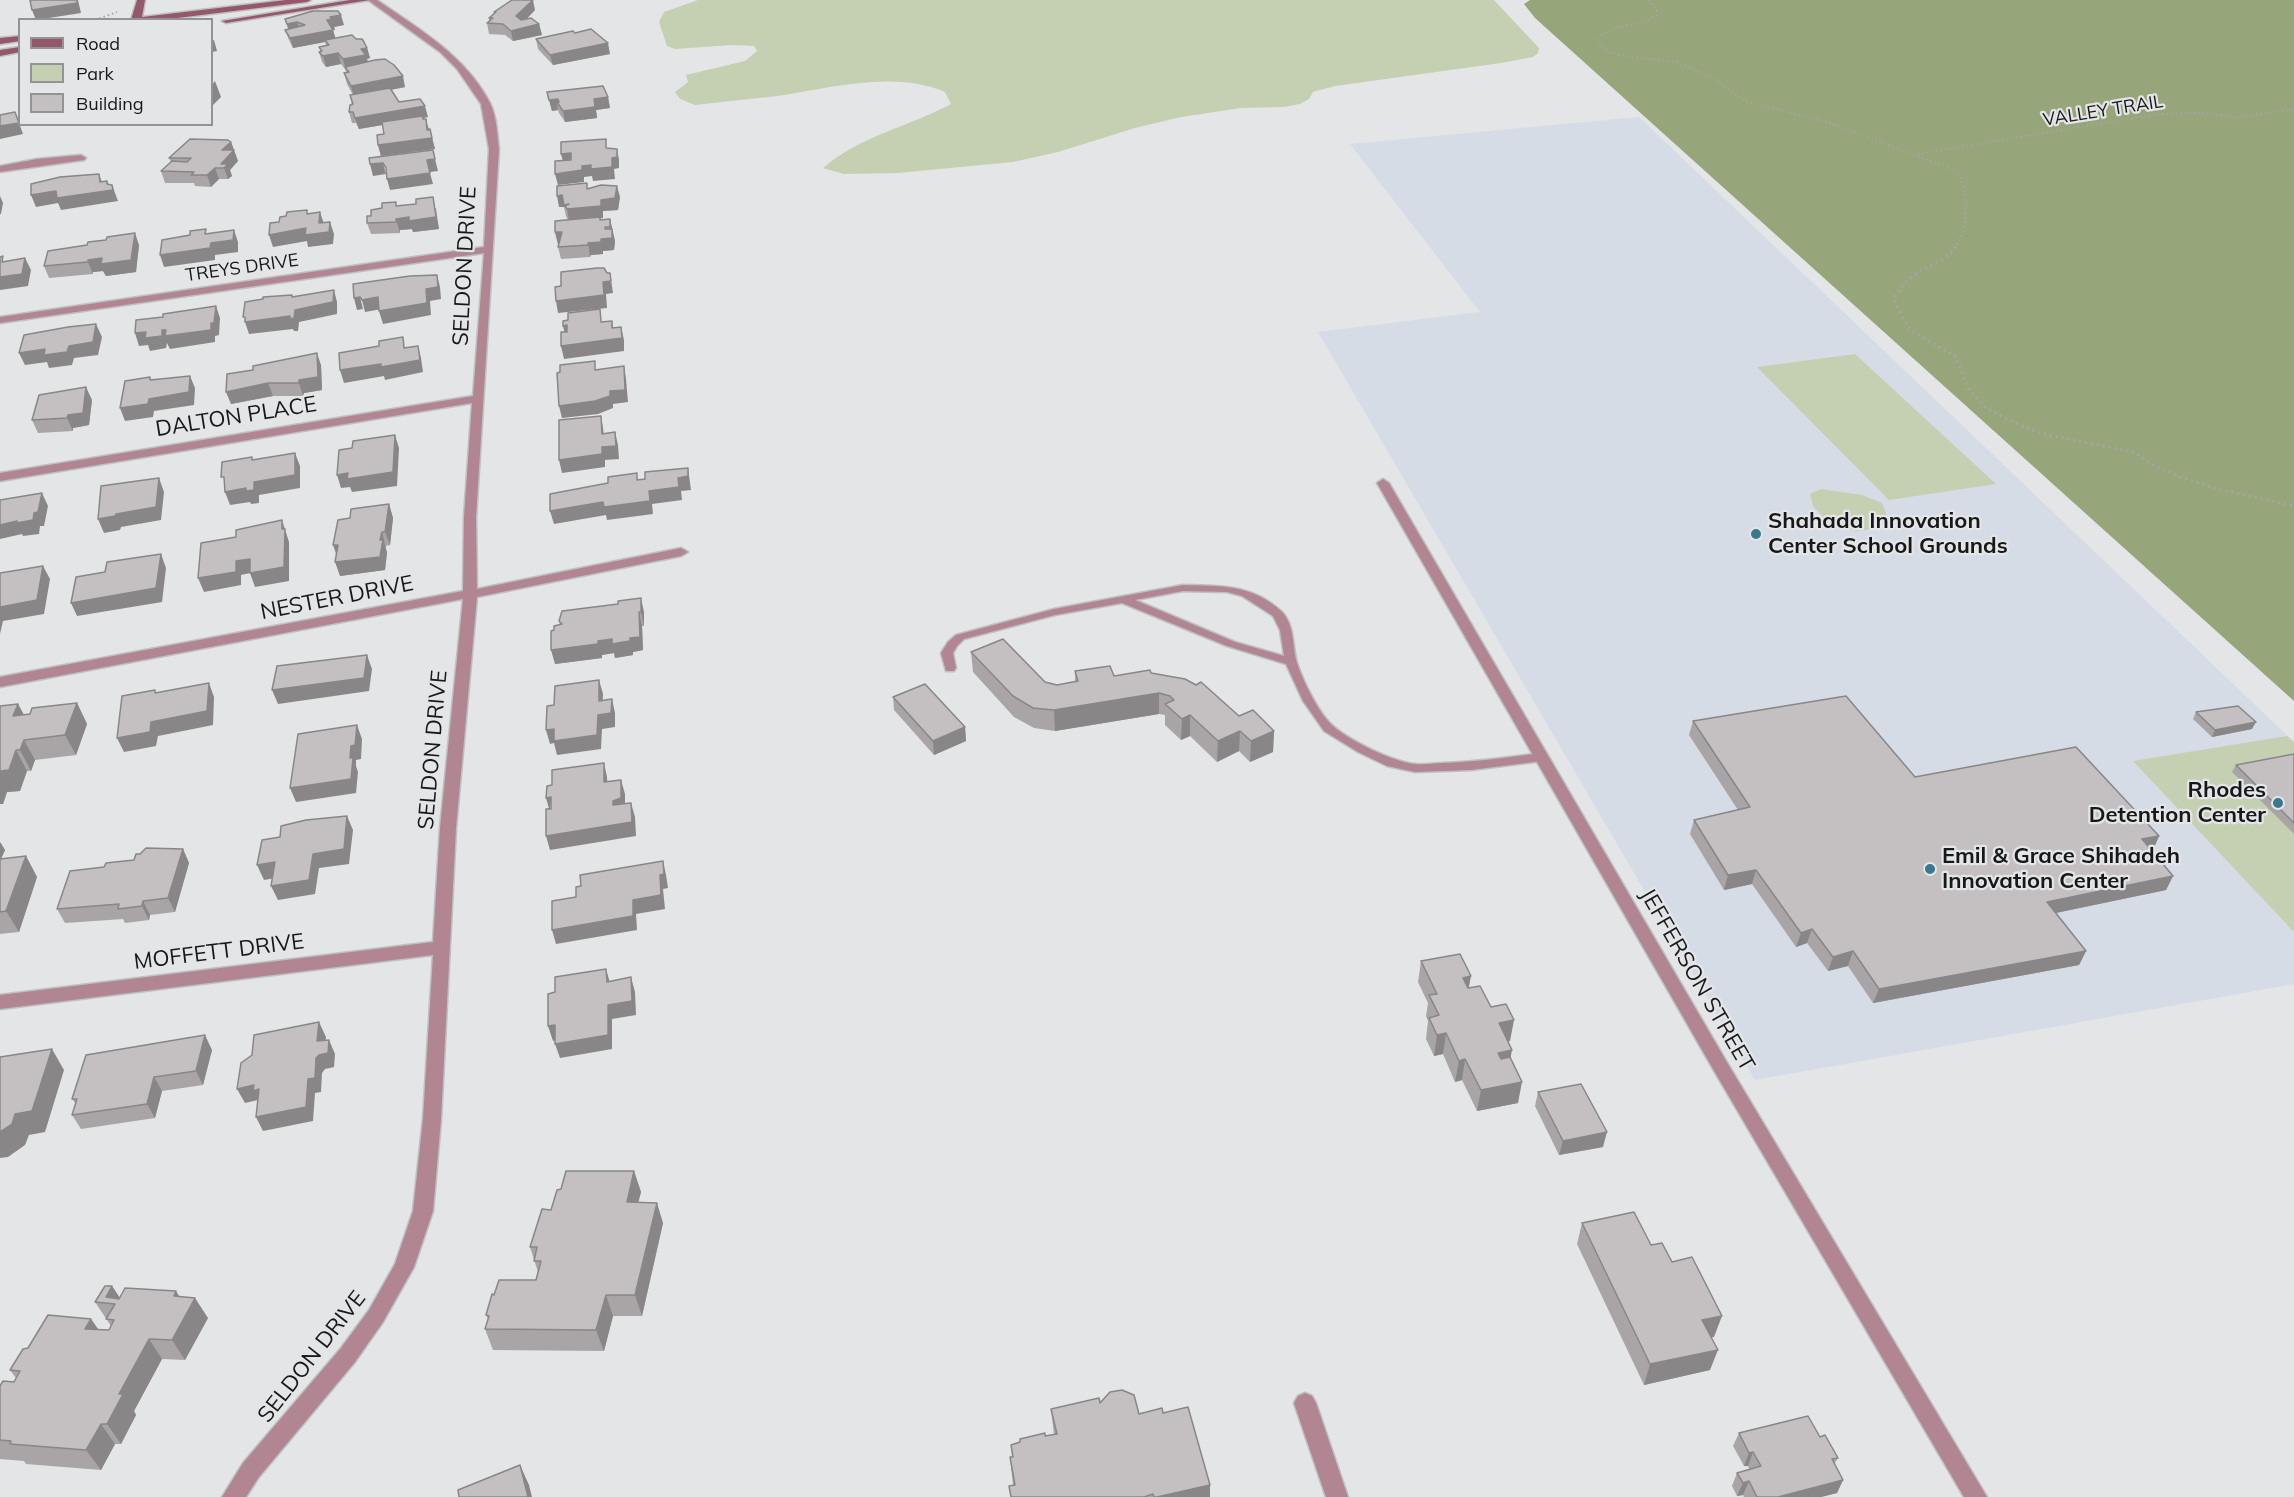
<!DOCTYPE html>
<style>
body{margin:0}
#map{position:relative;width:2294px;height:1497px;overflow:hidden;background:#e3e5e7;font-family:Mulish,sans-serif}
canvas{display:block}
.legend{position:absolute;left:18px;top:18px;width:195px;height:108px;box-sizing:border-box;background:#e3e5e7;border:2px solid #919395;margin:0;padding:8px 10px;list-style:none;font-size:18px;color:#171819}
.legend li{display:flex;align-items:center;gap:12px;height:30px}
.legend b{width:30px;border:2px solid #919395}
</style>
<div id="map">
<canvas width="2294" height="1497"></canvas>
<ul class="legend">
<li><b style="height:8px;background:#95586b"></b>Road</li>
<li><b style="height:16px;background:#c5d0b2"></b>Park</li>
<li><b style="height:16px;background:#c4c0c2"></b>Building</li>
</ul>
</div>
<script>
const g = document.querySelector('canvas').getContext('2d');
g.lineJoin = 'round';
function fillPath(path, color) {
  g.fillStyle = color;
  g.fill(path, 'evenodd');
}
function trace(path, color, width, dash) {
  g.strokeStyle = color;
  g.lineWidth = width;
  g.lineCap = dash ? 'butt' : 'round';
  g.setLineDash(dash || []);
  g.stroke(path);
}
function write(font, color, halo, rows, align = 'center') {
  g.font = font + ' Mulish,sans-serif';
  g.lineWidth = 4.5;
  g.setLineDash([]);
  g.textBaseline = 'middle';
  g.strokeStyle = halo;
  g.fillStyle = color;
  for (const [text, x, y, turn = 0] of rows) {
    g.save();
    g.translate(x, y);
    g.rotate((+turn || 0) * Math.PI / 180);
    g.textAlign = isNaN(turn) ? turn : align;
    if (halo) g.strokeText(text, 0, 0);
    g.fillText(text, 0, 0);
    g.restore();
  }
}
const built = new Path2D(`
 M1639 117 2294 742V984L1755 1080 1318 332 1480 312 1350 144Z`);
const green = new Path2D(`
 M698 0H1494L1539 48 1538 53 1533 57 1501 63 1335 86 1313 92 1309 99 1300 104 1283 107 1241 108 1181 117 1135 128 1058 152 1013 162 898 173 844 174 823 168C860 136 908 127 951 104L945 92C894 70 831 88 777 96 750 99 722 102 695 105L680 99 675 92 688 82 686 75 745 61 757 51 754 46 732 45 675 49 667 46 659 22 664 12Z
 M1855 354 1996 484 1889 500 1757 367Z
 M1821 489 1862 495 1882 503 1888 519 1876 529 1856 531 1826 520 1813 506 1810 494Z
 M2287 736 2294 742V932L2133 761Z`);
const forest = new Path2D(`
 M1530 0H2294V701L1535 18 1524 4Z`);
const pathFar1 = new Path2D(`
 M1649 0 1657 9V15C1638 27 1614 24 1596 38L1601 46 1610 52 1629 57 1676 62 1712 77 1745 101 1830 123 1957 171C1969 190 1969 230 1955 248
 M95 20 117 12
 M1918 154 2158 114 2207 113 2235 118 2294 109`);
const path = new Path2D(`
 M1956 247C1936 271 1909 266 1894 300L1908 327 1922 338 1955 356 1968 388 1987 409 2026 428 2048 435 2134 452 2155 466 2180 477 2218 489 2294 506`);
const lane = new Path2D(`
 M1183 585C1220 586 1252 584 1281 611 1295 624 1292 646 1297 663 1303 681 1319 714 1333 726 1350 741 1393 762 1415 764 1424 765 1433 763 1442 763 1476 762 1509 757 1542 753L1548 757 1542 761 1471 770 1415 772 1387 766 1358 752 1324 731 1303 701 1286 664 1227 646 1122 603 1055 615 964 639 957 646 953 653 956 668 954 671H946L941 653 948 642 956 635 1054 609ZM1183 591 1227 592 1242 596 1273 616 1280 630 1284 656 1235 642 1135 600Z`);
const street = new Path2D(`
 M368 0H377C419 29 466 56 490 103 497 117 497 134 499 149L476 517 477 589 681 548 688 552 681 556 477 597 456 828 441 1119 433 1211 414 1267 383 1322 355 1362 259 1477 246 1497H222L243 1463 341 1348 369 1310 395 1264 413 1211 423 1119 433 955 0 1009V995L433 942 440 828 463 599 0 687V677L463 591 464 517 472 403 0 481V473L473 396 484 253 0 323V317L484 247 489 149 481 104 457 69 440 52Z
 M81 155 86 158 84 160 0 172V166L37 159Z
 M1383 479 1389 483 1725 1059 1987 1497H1964L1713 1069 1377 483Z
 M1305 1393 1312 1396 1316 1403 1348 1497H1326L1294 1403 1298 1396Z`);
const secondary = new Path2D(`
 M137 0H145L142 17 286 0H311L307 2 161 20H131Z
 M350 0H370L226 23 222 21Z
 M20 36V41L0 44V38Z
 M20 47V52L0 56V50Z`);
const wall = new Path2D(`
 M535 10 526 19 539 24 542 35 513 41 505 35 489 34 487 23 489 21V18L494 14V12Z
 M285 19 344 25 334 27 335 30H333L335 38 356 39 367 48 370 58 367 59 368 62 405 87 391 90 399 102 428 117 423 118 429 129 435 149 381 156 378 145 384 134 383 125 359 129 356 123H352L349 112 352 105 350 95H353L347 84 344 73 346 72 345 69 341 64 326 67 322 62 319 52H321L319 47 326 46 325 42 293 48 289 40 285 30 288 29Z
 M575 33 610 54 553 65 538 49 536 39Z
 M547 92 608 97 610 108 596 110 597 118 565 122 559 113 558 110 552 111Z
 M231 142 238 161 230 170 232 176 228 179H219L211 187 195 186 194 183H165L161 171 171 162 169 158Z
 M588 188 620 197 618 210 603 211V218H600L601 220 610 219 615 241 614 250 603 251V254L591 255 590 257 561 259 558 247 559 244H558L555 232 568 220 566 216 564 207H559Z
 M397 206 436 208 439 229 413 232 412 229 400 230V233L371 234 367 223 371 216Z
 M139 245 136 272 106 276 103 271 93 272V274L49 278 44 266Z
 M321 365 322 390 304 393 303 396H273L231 404 253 370Z
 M92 400 89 425 73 428V431L38 433 32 420Z
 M389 504 393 518 390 545 386 546V548L387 553 385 570 340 576 350 518Z
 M644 612V626H642L643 650 633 652V655L615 658 614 653 602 655V658L555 664 554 630 560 625 559 621Z
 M971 652 1045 682 1057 685 1075 682V671L1114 676 1239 716 1274 731 1273 752 1250 762 1239 751 1217 762 1190 736 1181 740 1165 725V715L1159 714 1055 731 1034 728 1014 717 973 672Z
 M893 697 965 727 966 741 934 755 894 710Z
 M77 703 87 724 76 755 35 760 31 771H27L20 791 7 792 3 804H0V706L18 704 24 715Z
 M2196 712 2252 729 2212 737 2193 719Z
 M1693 721 1915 777 2159 836 2153 850H2151L2173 876 2166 890 2056 913 2086 951 2079 965 1873 1003 1848 966 1828 971 1807 943 1796 947 1752 884 1724 890 1690 834 1694 820 1738 810 1689 735Z
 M2294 754V834L2232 772 2236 765Z
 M0 842 5 850 1 859 26 856 37 877 19 932 0 934Z
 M183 849 189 863 175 912 150 915 149 920 125 923 123 919 65 923 57 909 104 867Z
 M1421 961 1469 988 1510 1041 1508 1042 1511 1059 1518 1103 1477 1111 1462 1080 1455 1082 1443 1054 1434 1056 1426 1039 1428 1021 1426 1016 1428 1003 1418 982Z
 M212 1050 203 1085 162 1091 155 1118 81 1129 72 1115 76 1104 72 1099Z
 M1538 1092 1603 1147 1559 1155 1535 1106Z
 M634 1171 641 1192 638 1202 663 1223 642 1316H613L604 1351 493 1350 485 1329 488 1319 486 1315 494 1295 536 1280 538 1272 530 1247 551 1210 561 1189Z
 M1582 1223 1651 1245 1672 1262 1714 1337H1711L1710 1370 1644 1385 1577 1244Z
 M112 1286 119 1297H179L208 1318 185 1360 162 1359 134 1411 136 1415 121 1444H115L101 1470 26 1464 24 1461 0 1459V1386L14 1382 16 1378 10 1370 28 1348 91 1319 98 1329 109 1330 111 1326 95 1302Z
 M1100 1403 1139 1414 1163 1413 1210 1485V1497H1011L1009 1486 1013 1485 1010 1457H1012L1011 1445 1020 1443V1439L1054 1435 1051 1409Z
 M1739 1433 1820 1437 1838 1458 1835 1463 1843 1480 1837 1493 1821 1497H1744L1743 1495 1737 1496 1732 1486 1737 1473 1749 1469 1748 1466H1744L1733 1446Z`);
const shadedWall = new Path2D(`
 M78 0 81 13 36 20 32 10Z
 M533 0 535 10 519 27 516 16Z
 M341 15 344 25 334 27 335 30H333L336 40H325V42L293 48 290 38 327 20 330 17Z
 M297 22 300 33 290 34 287 24Z
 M539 24 542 35 513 41 511 31Z
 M214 40 217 51 212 52V41Z
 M608 43 610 54 553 65 550 55Z
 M367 48 370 58 367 59 369 65 345 67 343 59 361 49Z
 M338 53 341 64 326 67 323 56Z
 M403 76 405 87 354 97 351 86Z
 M215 81 221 97 212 106V85Z
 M608 97 610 108 596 110 597 118 565 122 563 111 594 99Z
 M558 99 560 107 557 102 558 110 552 111 549 100Z
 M425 106 428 117 359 129 355 118Z
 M15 112 23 134 0 139V126Z
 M426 119 429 130 430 129 435 149 381 156 378 145 427 130Z
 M231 142 238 161 230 170 232 176 228 179 224 168 221 164 222 150Z
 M617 149 619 160V168L614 169 615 179 593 181 592 176 584 177V182L558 185 555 174 612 158Z
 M571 153 573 165H564L561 154Z
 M435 159 438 171 430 172 427 160Z
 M383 163 386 174 373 176 370 164Z
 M215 168 219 179 211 187 207 175Z
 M430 173 433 184 390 190 387 179Z
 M99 174 103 185 107 181 110 190 112 185 118 201 61 210 58 203 36 207 31 195 100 182Z
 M617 186 620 197 618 210 603 211V218L569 221 567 209 601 200Z
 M562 195 565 207H559L557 196Z
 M0 196 3 203 1 214H0Z
 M433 197 439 229 413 232 412 229 400 230V233L396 219 409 217Z
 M320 212 324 224 330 222 334 234 333 244 308 247 307 241 273 247 269 235 319 223Z
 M610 219 615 241 614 250 603 251V254L591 255 590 257 588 243 601 239 612 238 610 227Z
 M234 230 238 242V252L215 255V260L164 267 160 255 211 243Z
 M555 232H562L565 243 558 244Z
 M135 233 139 245 136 272 106 276 103 271 93 272V274L88 262V260Z
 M25 258 31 270 28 286 0 290V277Z
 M610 273 613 293 606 294 607 308 558 313 556 301 603 282Z
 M437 275 440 287 441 299 430 301 431 315 383 324 379 311 426 289Z
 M334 290 337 302V314L299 322 298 331H294L293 329 249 334 245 322 295 310Z
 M360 297 363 309 357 310 354 298Z
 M378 297 382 309 365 312 362 300Z
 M216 306 220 318 219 335 215 336V342L170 349 167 343 166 348 150 351 148 345 139 346 135 333 211 323Z
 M612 321 614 333 621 327 624 340V351L564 359 561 346 612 328Z
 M96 324 102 337 98 355 74 358 72 365 49 368 47 362 25 365 19 353 69 346Z
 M567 325 570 338H566L563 326Z
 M418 346 421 358 423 372 385 380 384 376 344 383 340 370Z
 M317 353 321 365 322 390 304 393 303 396 299 383V380Z
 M624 366 626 379 628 402 613 404V408L598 414 562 418 559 406 610 391Z
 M190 376 195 388 194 405 154 411 153 417 125 421 120 408 149 399Z
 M268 383 273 396 231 404 226 392Z
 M86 387 92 400 89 425 73 428V431L67 418 68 415Z
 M601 416 603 428 605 447 615 432 618 445 619 459 605 460V467L562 473 559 460 602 434Z
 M395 435 399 448 397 486 352 492 350 487 341 488 337 475Z
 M295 453 300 466V488L259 495V503L251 504 250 502 230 505 225 492 254 482Z
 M688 468 691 490 681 491 682 500 652 504 653 514 607 520 606 515 554 524 550 511 649 491 678 478Z
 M159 478 164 492 161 520 121 527 120 530 104 533 98 519 116 514Z
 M42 493 48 506 44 526H40L39 534 23 536 22 534 0 539V525L34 513Z
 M389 504 393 518 390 545 385 532Z
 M282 520 289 542V581L255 587 250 573 241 575V585L204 592 198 578 236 561 282 529Z
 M382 532 387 553 385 570 340 576 335 562 380 540Z
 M333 545H338V559Z
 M161 554 166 568 162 602 77 616 71 603Z
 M43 566 50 579 44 614 3 621 0 634V607Z
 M641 598 644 612V626L641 612Z
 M639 612 642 626 643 650 633 652V655L615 658 614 653 602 655V658L555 664 551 650 598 641 630 638Z
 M367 655 372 669 369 691 278 704 272 690Z
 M599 680 603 694 602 714 612 699 615 713V727L602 729 601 749 557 755 554 743 550 744 546 730 599 701Z
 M209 683 214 697 213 725 158 736 156 746 124 752 117 738 151 722Z
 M1159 693V714L1055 731 1054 710Z
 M77 703 87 724 76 755 65 735Z
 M18 704 29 724 13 716Z
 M1190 715V736L1181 740 1182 719Z
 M2256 722 2252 729 2212 737 2215 730Z
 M357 725 362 739 361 759 356 760V766L358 772 356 793 296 802 290 788 350 758 351 746Z
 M965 727 966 741 934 755 933 741Z
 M1240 731 1239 751 1217 762 1218 741Z
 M1274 731 1273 752 1250 762 1251 741Z
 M24 740 35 760 31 771 20 750Z
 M16 750 27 771 20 791 7 792 3 804H0V771Z
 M604 763 607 777 608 796 604 782Z
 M621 780 625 794V812L613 805V801Z
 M551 797 550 812 546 798Z
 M631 803 635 817 636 836 550 850 546 836Z
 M347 816 353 830 349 864 319 868 315 894 278 900 271 886 313 854Z
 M2159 836 2153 850 2135 853 2142 839Z
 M0 842 5 850 0 861Z
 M183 849 189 863 175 912 168 898Z
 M26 856 37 877 19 932 6 911Z
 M663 861 666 875 668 888 663 889 665 909 636 914 637 930 556 944 552 930 633 900 660 875Z
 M275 862 281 877 264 880 257 865Z
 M1756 870 1752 884 1724 890 1728 875Z
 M2173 876 2166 890 2041 916 2047 902Z
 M143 901 150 915 149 920 142 906Z
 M1812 929 1807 943 1796 947 1801 933Z
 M1853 951 1848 966 1828 971 1833 957Z
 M2086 951 2079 965 1873 1003 1879 989Z
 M606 969 610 983 607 982Z
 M1471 976 1467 997 1463 978Z
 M631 977 635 992 636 1015 612 1019V1049L560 1058 555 1044 608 1005Z
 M1514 1020 1510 1041 1495 1044 1499 1023Z
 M319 1022 326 1037 324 1054 329 1040 335 1054 334 1067 325 1069 322 1073 321 1092 315 1093 313 1121 263 1131 256 1117 308 1079 317 1041Z
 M555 1025 560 1039 553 1041 548 1026Z
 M1446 1033 1443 1054 1434 1056 1437 1035Z
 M205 1035 212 1050 203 1085 196 1071Z
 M52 1049 64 1070 45 1132 29 1135 25 1145 8 1157 0 1158V1132L15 1114Z
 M1512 1050 1508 1071 1494 1074 1498 1053Z
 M1465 1059 1462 1080 1455 1082 1459 1061Z
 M154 1077 162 1091 155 1118 147 1104Z
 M1522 1082 1518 1103 1477 1111 1481 1090Z
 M254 1085 259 1089 258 1100 245 1103 237 1089Z
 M1607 1132 1603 1147 1559 1155 1563 1141Z
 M634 1171 641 1192 633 1223 627 1202Z
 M657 1203 663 1223 642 1316 635 1295Z
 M112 1286 126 1307 115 1304 106 1297Z
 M176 1291 188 1311 195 1298 208 1318 185 1360 172 1340 174 1296Z
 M606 1295 613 1316 604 1351 596 1330Z
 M1722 1316 1714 1337 1695 1341 1702 1320Z
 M91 1319 105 1339 85 1329Z
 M149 1339 162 1359 134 1411 136 1415 121 1444 107 1424 119 1394Z
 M1718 1350 1710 1370 1644 1385 1650 1364Z
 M101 1424 115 1444 101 1470 86 1450Z
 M1753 1452 1748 1466H1744L1749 1453Z
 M520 1465 529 1485 532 1497H528Z
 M1843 1480 1837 1493 1821 1497H1778Z
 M1749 1481 1743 1495 1737 1496 1743 1483Z
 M1210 1485V1497H1157Z`);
const building = new Path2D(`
 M30 0H77V3L32 10Z
 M512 0H533L516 16 521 20 531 18 539 24 511 31 503 24 487 23 493 18H489L496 12H494Z
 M313 11H338L341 15 330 17 332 19 327 20 333 30 290 38 285 30 305 25 297 22 287 24 285 19Z
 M591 29 608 43 550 55 536 39 573 31 575 33Z
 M352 35 356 39H362L364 42 367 48 361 49 366 55 343 59 338 53 323 56 319 52 322 51 319 47 329 45 325 40Z
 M385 59 394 65 403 76 351 86 344 73 349 72 345 67 375 60Z
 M603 86 608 97 594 99 595 107 563 111 557 102H559L558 99 549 100 547 92Z
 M390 88 399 102 420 99 425 106 355 118 353 112H349L350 105 353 104 350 95Z
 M15 112 19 123 0 126V115Z
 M422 116 423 119H426L427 130 430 129 432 138 378 145 377 135 384 134 382 122Z
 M190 139 228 140 231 142 222 150H234L221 164H228L224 168H215L207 175H191L194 172 161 171 172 161 187 162 191 158H169Z
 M606 139V148L617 149V157L612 158V167L591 169V165L582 166V170L555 174V161L571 160V153L561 154V142Z
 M433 150 435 159 427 160 430 173 387 179 386 168 383 163 370 164 369 158Z
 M99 174 100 182 107 181V184L112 185 113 190 57 198 56 191 31 195V184L60 177Z
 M587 183V189L601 185 617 186 615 198 601 200V206L567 209 565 206 569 204 564 205 562 195 557 196V186Z
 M433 197 436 217 409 221V217L396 219V222L367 223V216H371V210L382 208V203L396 202V206L416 204V199Z
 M307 210V214L320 212 319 223 330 222 329 232 305 235 306 228 269 235 270 223 279 222 280 217 286 216 287 212Z
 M600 217V220L610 219V227H605V229H612V238L601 239V242L588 243V245L558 247 562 232H555V221Z
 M206 229 205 234 234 230 233 240 211 243 210 248 160 255 162 240 190 235V231Z
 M135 233 131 260 101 264 102 258 88 260V262L44 266 48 251 87 245 88 242 106 240 107 237Z
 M3 256 2 262 25 258 22 274 0 277V257Z
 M597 268H604L607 273H610L611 281 603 282 604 295 556 301 555 287 561 286V272Z
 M437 275 438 287 426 289 427 303 379 311 378 297 362 300 360 297 354 298 353 284 410 276Z
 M334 290 333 302 295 310 294 318 290 319V316L245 322V317H243L245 302 263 299V297L292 295V297Z
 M216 306 214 323H211V330L165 336 166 330H162V336L145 338 146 332 135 333 136 320 163 317V314Z
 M600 309 601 322 612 321V328L621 327 622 338 561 346V332H567V325L563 326V321L568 320V313Z
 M96 324 93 342 69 346 67 352 44 355 45 349 19 353 24 335 68 327Z
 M403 337 404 348 418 346 420 360 381 367V364L340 370 339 353 379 346V341Z
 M317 353 318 377 299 380V383H268L226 392 227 374 253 370V366Z
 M595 361V370L624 366 625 390 610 391V396L595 401 559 406 557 373 560 372V365Z
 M190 376 189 392 149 399 148 404 120 408 125 381 150 377V380Z
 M86 387 83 413 68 415 67 418 32 420 39 395Z
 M601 416 602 434 615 432 616 446 602 447V454L559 460V420Z
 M395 435 393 472 347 479 348 473 337 475 339 450 352 448 353 441Z
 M295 453V475L254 482V490L246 491V488L225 492 224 477H221L222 462 252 457V460Z
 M688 468V476L678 478 679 487 649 491 650 501 604 507 603 502 550 511V494L608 483V477L637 473V480L645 479V472Z
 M159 478 156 507 116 514 115 516 98 519 101 486Z
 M42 493 38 512 34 513 33 520 17 523V521L0 525V500Z
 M389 504 385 532H382L380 540H383L380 557 335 562 338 545H333L338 520 350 518 351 509Z
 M282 520V529H285L284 567 250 573V559L236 561V572L198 578 201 543 236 537V530Z
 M161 554 156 588 71 603 76 577 105 572 107 562Z
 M43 566 37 600 0 607V573Z
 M641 598V612H639L640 637 630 638V641L612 644V639L598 641V644L551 650V631L554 630V626L562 624 559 621 562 611 618 604V601Z
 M1003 639 1045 682 1057 685 1078 681 1075 671 1110 666 1114 676 1150 670 1151 673 1185 679 1196 685 1201 682 1239 716 1253 710 1274 731 1251 741 1240 731 1218 741 1190 715 1182 719 1165 704 1174 700 1170 696 1159 693 1054 710 1033 708 1013 696 971 652Z
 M367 655 364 678 272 690 277 666Z
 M599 680V701L612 699 611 713 598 715 597 735 554 741V729L546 730 547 706 554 705 555 686Z
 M209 683 207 711 151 722 150 732 117 738 122 696 155 690V693Z
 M925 684 965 727 933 741 893 697Z
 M1846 696 1915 777 2076 747 2159 836 2142 839 2173 876 2047 902 2086 951 1879 989 1853 951 1833 957 1812 929 1801 933 1756 870 1728 875 1694 820 1750 807 1693 721Z
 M77 703 65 735 24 740 20 750H16L9 770 0 771V706L18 704 13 716 30 714 32 708Z
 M2238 706 2256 722 2215 730 2196 712Z
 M357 725 355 745 351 746 350 758H353L351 779 290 788 298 734Z
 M2294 754V823L2236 765Z
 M604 763V782L621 780V798L613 801V805L631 803 632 822 546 836V809H551V797L546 798 547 786 552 785V770Z
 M347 816 344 849 313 854 309 880 271 886 275 862 257 865 262 840 280 837 281 826 306 820Z
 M146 848 183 849 168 898 143 901 142 906 118 909 119 904 57 909 70 871 104 867 106 863 134 860 136 854H140Z
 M26 856 6 911 0 912V859Z
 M663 861 664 874 660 875 661 895 633 900V916L552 930V901L576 897V887L581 886 580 875Z
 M1460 954 1471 976 1463 978 1468 988 1480 986 1491 1007 1506 1004 1514 1020 1499 1023 1512 1050 1498 1053 1501 1059 1510 1057 1522 1082 1481 1090 1465 1059 1459 1061 1446 1033 1437 1035 1429 1018 1439 1015 1429 995 1437 994 1421 961Z
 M606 969 607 982 631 977 632 1001 608 1005V1035L555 1044V1025L548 1026V994L555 992V977Z
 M319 1022 317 1041 329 1040 328 1053 319 1055 316 1058 315 1078 308 1079 306 1107 256 1117 259 1089 253 1091 254 1085 237 1089 241 1063 252 1055 254 1035Z
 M205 1035 196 1071 154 1077 147 1104 72 1115 77 1099H72L86 1055Z
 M52 1049 32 1111 15 1114 12 1124 0 1132V1057Z
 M1581 1084 1607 1132 1563 1141 1538 1092Z
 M566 1171H634L627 1202 657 1203 635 1295H606L596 1330 485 1329 489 1316 486 1315 492 1294 494 1295 499 1280H536L541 1261H534L537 1247H530L542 1209 551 1210 557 1190 561 1189Z
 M1634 1212 1651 1245 1662 1243 1672 1262 1692 1257 1722 1316 1702 1320 1718 1350 1650 1364 1582 1223Z
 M105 1286H112L106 1297 119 1299 125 1288 176 1291 174 1296 195 1298 172 1340 149 1339 119 1394H123L107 1424H101L86 1450 10 1444 11 1441 0 1440V1386L3 1381 14 1382 20 1371 10 1370 23 1349 28 1348 48 1315 91 1319 85 1329 109 1330 114 1320 106 1319 115 1304 95 1302Z
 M1122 1390 1134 1395 1139 1414 1162 1408 1163 1413 1188 1407 1210 1485 1157 1497H1154L1153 1494 1144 1497H1011L1009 1486 1015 1485 1010 1457H1013L1011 1445 1020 1442V1439L1045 1433V1436L1057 1434 1051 1409 1099 1398 1100 1403 1110 1392Z
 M1808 1416 1820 1437 1825 1435 1838 1458 1832 1459 1843 1480 1778 1497H1757L1749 1481 1743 1483 1737 1473 1761 1466 1753 1452 1749 1453 1739 1433Z
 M520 1465 528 1497H459L458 1490Z`);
const markers = [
 [1756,534,6,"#39788d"],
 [2278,803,6,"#39788d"],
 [1930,869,6,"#39788d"]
];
const farStreetnames = [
 ["VALLEY TRAIL",2103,111,-9],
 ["TREYS DRIVE",242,268,-8]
];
const streetNames = [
 ["SELDON DRIVE",465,266,-87],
 ["DALTON PLACE",236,417,-9],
 ["NESTER DRIVE",337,598,-11],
 ["SELDON DRIVE",433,750,-85],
 ["MOFFETT DRIVE",219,952,-7],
 ["JEFFERSON STREET",1697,980,60],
 ["SELDON DRIVE",312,1357,-52]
];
const poiNames = [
 ["Shahada Innovation",1768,521],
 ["Center School Grounds",1768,546],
 ["Rhodes",2266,790,"right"],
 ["Detention Center",2266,815,"right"],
 ["Emil & Grace Shihadeh",1942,856],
 ["Innovation Center",1942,881]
];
fillPath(built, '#d6dce5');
fillPath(green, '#c5d0b2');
fillPath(forest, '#97a67a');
trace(lane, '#bec0c2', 3);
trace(street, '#bec0c2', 3);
trace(secondary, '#bec0c2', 3);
trace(pathFar1, '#a3a5a6', 2, [1.5, 3]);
trace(path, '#a3a5a6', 3, [2, 4]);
fillPath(lane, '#b18692');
fillPath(street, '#b18692');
fillPath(secondary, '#95586b');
fillPath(wall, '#a9a5a7');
fillPath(shadedWall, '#898688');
fillPath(building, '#c4c0c2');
trace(building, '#898688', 1.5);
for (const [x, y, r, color] of markers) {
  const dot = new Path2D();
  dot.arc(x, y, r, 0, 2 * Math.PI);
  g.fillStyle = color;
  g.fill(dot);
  trace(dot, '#e3e5e7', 2);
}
write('18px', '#171819', '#e3e5e7', farStreetnames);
write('22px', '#171819', '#e3e5e7', streetNames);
write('bold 22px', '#171819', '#e3e5e7', poiNames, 'left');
</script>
